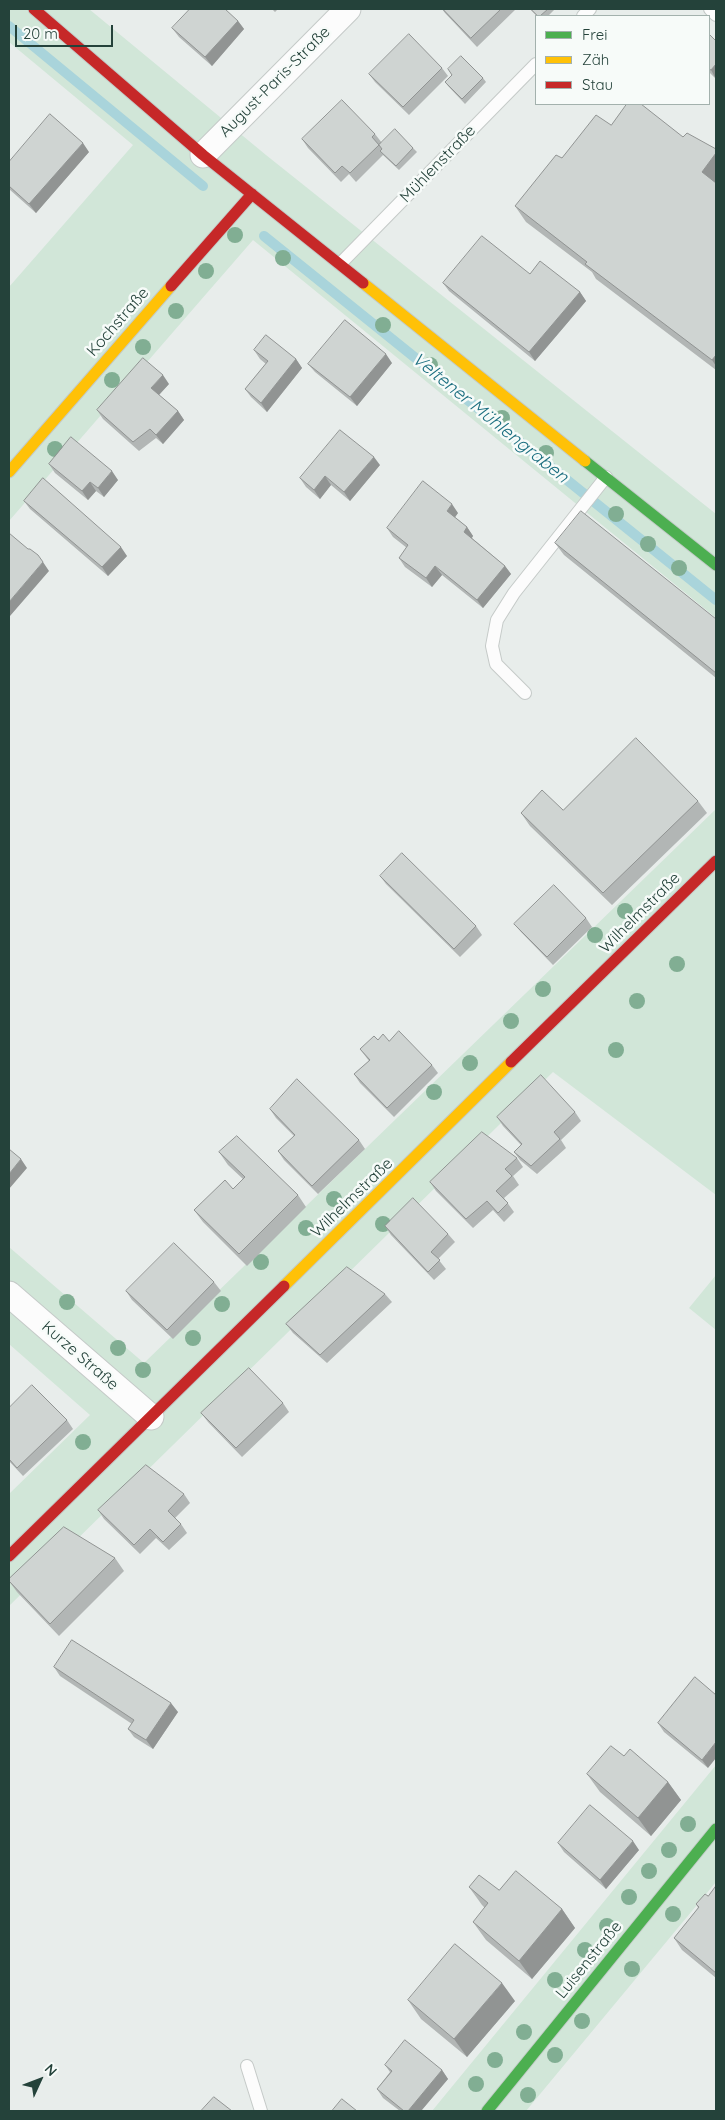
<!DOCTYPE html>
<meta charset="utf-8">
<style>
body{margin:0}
#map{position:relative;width:725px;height:2120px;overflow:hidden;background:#e8edeb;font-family:Quicksand,sans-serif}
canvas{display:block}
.frame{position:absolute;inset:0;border:10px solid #24423a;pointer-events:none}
.legend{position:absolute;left:535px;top:15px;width:175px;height:90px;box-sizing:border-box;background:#f7fbf9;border:1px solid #a3b1ad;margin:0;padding:6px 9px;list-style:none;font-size:15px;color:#24423a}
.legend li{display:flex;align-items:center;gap:10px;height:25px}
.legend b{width:25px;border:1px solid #a3b1ad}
.north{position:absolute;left:15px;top:2055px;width:50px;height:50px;-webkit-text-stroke:4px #f7fbf9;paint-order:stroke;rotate:47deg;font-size:14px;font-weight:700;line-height:20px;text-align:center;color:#24423a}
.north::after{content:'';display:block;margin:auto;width:18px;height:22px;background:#24423a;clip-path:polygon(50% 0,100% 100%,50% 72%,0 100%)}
.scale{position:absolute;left:15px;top:25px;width:98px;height:22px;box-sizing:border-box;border:2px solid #24423a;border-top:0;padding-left:6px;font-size:15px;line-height:18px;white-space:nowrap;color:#24423a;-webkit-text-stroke:4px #f7fbf9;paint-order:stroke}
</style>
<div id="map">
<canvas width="725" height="2120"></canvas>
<div class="frame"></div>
<ul class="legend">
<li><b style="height:6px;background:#4caf50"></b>Frei</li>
<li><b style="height:6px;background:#ffc107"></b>Zäh</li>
<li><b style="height:6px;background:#c62828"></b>Stau</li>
</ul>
<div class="north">N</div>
<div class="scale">20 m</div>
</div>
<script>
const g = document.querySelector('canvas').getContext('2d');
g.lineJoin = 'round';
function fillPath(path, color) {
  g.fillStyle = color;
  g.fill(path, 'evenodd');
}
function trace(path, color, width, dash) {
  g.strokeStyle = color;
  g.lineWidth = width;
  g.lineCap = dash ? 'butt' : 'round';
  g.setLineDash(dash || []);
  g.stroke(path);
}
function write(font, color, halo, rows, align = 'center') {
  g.font = font + ' Quicksand,sans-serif';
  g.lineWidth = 5;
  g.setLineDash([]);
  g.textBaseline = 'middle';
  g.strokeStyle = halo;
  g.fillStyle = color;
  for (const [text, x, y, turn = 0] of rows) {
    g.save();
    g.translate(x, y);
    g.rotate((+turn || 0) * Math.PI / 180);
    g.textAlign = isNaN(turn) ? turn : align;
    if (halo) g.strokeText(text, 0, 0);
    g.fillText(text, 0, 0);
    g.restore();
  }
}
const green = new Path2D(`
 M9 9H89L266 155 716 514V618L253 240 9 521V287L133 145 9 42Z
 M716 809V1195L553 1072 9 1606V1494L90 1415 9 1344V1247L144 1363Z
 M716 1275V1330L689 1308Z
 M716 1765V1882L526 2111H432Z`);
const stream = new Path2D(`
 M9 26 203 186
 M264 236 716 600`);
const lane = new Path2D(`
 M710 9 716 15
 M583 16 590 9
 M340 264 536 64
 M525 693 496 664 492 646 497 620 514 593 606 477
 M247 2066 261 2111`);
const street = new Path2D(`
 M203 155 348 9
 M9 1294 151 1417`);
const fast = new Path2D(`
 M585 461 716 565
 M487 2111 716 1829`);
const slow = new Path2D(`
 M363 283 585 461
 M9 472 171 286
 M284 1286 511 1062`);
const jam = new Path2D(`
 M34 9 203 155 363 283
 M171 286 252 194
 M511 1062 716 861
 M9 1556 284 1286`);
const trees = [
 [235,235],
 [283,258],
 [206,271],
 [176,311],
 [383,325],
 [143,347],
 [430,365],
 [112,380],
 [502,418],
 [55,449],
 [546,453],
 [616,514],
 [648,544],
 [679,568],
 [625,911],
 [595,935],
 [677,964],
 [543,989],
 [637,1001],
 [511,1021],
 [616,1050],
 [470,1063],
 [434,1092],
 [334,1199],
 [383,1224],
 [306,1228],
 [261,1262],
 [67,1302],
 [222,1304],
 [193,1338],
 [118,1348],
 [143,1370],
 [83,1442],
 [688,1824],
 [669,1850],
 [649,1871],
 [629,1897],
 [673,1914],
 [607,1926],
 [585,1950],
 [632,1969],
 [555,1980],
 [582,2021],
 [524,2032],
 [555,2055],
 [495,2060],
 [476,2084],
 [528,2095]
];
const wall = new Path2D(`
 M272 9H278L275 12Z
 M442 9H516L477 47 445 13Z
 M530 9H555L548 16H537Z
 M238 21 244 29 212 66 179 37 172 28Z
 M709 34 716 41V79L709 72Z
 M442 68 448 76 409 115 375 82 369 74Z
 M448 69 483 78 486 82 465 104 448 86 445 82 452 75Z
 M611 125 683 137 716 149V370L596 279 592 272 526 222 515 206 562 158Z
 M375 134 382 143 413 148 417 152 399 170 383 155 356 182 349 174 341 182 308 148 302 139Z
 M89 152 36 213 9 189V162Z
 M530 274 580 292 586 301 535 361 449 291 443 283Z
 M254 350 296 359 302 368 267 412 251 397 245 389 266 364 260 359Z
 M392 363 357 406 315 372 308 364Z
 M169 384 159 395 178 411 184 420 163 444 156 438 139 451 103 419 97 410Z
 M49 464 118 480 104 497 96 491 88 500 55 473Z
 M380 465 350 501 331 485 320 499 306 487 300 478Z
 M24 501 127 556 108 576 30 509Z
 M458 513 455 517 467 527 473 536 472 538 505 566 511 574 483 608 442 575 432 587 405 567 399 558 407 548 393 537 387 528Z
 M555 543 716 619V678L564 555Z
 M698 801 707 813 612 905 530 826 521 813Z
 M380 876 476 926 482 935 460 957 386 884Z
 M586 918 592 927 553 965 521 932 514 924Z
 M378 1040 389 1041 432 1065 438 1073 394 1117 360 1083 354 1074 369 1061 360 1049Z
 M270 1109 359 1140 365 1149 318 1194 284 1160 278 1151 294 1136 276 1118Z
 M575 1112 581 1121 561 1140 566 1148 537 1174 520 1160 514 1152 521 1145 503 1126 497 1117Z
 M219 1152 298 1195 306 1207 247 1266 203 1222 194 1210 233 1189 243 1179 228 1165Z
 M517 1158 523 1167 513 1176 519 1185 504 1198 514 1212 504 1222 493 1210 473 1228 436 1191 430 1182Z
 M385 1226 448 1234 455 1242 438 1259 446 1269 434 1280 391 1235Z
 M214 1282 221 1291 173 1339 132 1300 126 1291Z
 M385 1294 392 1302 327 1363 293 1333 286 1324Z
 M283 1403 289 1412 242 1457 208 1422 201 1413Z
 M9 1408 67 1420 73 1429 23 1476 9 1461Z
 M184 1494 190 1503 175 1518 181 1524 187 1533 169 1550 156 1538 140 1554 104 1519 98 1510Z
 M115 1558 124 1571 59 1636 17 1592 9 1581Z
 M54 1667 178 1712 153 1749 134 1737 128 1729 132 1724 60 1676Z
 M695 1677 708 1768 664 1732 658 1723Z
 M624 1756 668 1782 681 1800 651 1836 600 1792 587 1774Z
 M558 1843 639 1850 606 1889 564 1852Z
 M716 1886V1978L682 1950 674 1938 698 1908 696 1904 708 1896Z
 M469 1887 499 1890 562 1909 575 1928 532 1979 486 1940 473 1922 485 1908 482 1905Z
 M408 2000 515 2001 467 2057 421 2019Z
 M385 2065 442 2070 448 2079 421 2111H400L383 2098 377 2089 390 2072Z`);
const shadedWall = new Path2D(`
 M238 21 244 29 212 66 205 57Z
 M716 64V79L711 70Z
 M83 143 89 152 36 213 29 204Z
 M716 153V182L712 187 702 172Z
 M580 292 586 301 535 361 529 352Z
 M386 354 392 363 357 406 350 397Z
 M716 355V366L712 360Z
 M296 359 302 368 267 412 261 403Z
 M163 375 169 384 157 397 151 388Z
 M178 411 184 420 163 444 156 435Z
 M374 457 380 465 350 501 344 492Z
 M112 471 118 480 104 497 98 488Z
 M325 476 331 485 320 499 314 490Z
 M90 482 96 491 88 500 82 491Z
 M452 504 458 513 453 520 447 511Z
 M467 527 473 536 470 540 464 532Z
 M121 547 127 556 108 576 102 567Z
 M43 562 49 571 10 616 9 614V602Z
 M435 566 442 575 432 587 426 578Z
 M505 566 511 574 483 608 477 600Z
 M21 1159 27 1168 9 1189V1174Z
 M171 1703 178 1712 153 1749 146 1740Z
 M716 1742V1758L708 1768 702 1760Z
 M668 1782 681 1800 651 1836 638 1818Z
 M633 1841 639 1850 606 1889 600 1880Z
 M562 1909 575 1928 532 1979 519 1961Z
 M502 1983 515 2001 467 2057 454 2039Z
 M442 2070 448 2079 421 2111H408Z`);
const building = new Path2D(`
 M190 9H225L238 21 205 57 172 28Z
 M443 9H501L471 38Z
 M531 9H548L540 16H538Z
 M409 34 442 68 403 107 369 74Z
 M709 34 716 41V64L711 70 709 69Z
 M461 56 483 78 462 99 445 82 452 75 448 69Z
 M342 100 375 134 372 137 379 145 350 173 342 166 335 173 302 139Z
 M627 104H641L683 137 687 133 716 149V153L702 172 716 183V355L712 360 585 264 587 262 515 206 556 155 562 158 596 115 611 125Z
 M50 114 83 143 29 204 9 186V162Z
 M395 129 413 148 396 166 380 151 382 149 379 145Z
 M482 236 530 274 540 261 580 292 529 352 443 283Z
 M345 320 386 354 350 397 308 364Z
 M266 335 296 359 261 403 245 389 268 361 254 350Z
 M143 358 163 375 151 388 178 411 156 435 150 429 133 442 97 410Z
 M340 430 374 457 344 492 325 476 314 490 300 478Z
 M71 437 112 471 98 488 90 482 82 491 49 464Z
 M43 478 121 547 102 567 24 501Z
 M423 481 452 504 447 511 467 527 464 532 505 566 477 600 435 566 426 578 399 558 408 545 387 528Z
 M581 511 716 619V673L555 543Z
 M9 533 28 549H30L38 555 43 562 9 602Z
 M636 738 698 801 603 893 521 813 542 790 563 810Z
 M402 853 476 926 454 949 380 876Z
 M554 885 586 918 547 957 514 924Z
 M399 1031 432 1065 387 1108 354 1074 370 1060 360 1049 374 1036 378 1040 383 1034 389 1041Z
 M541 1075 575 1112 554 1132 560 1139 531 1166 514 1152 522 1144 497 1117Z
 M297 1079 359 1140 312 1186 278 1151 295 1135 270 1109Z
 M482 1132 517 1158 505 1169 512 1176 496 1191 508 1203 498 1213 487 1201 466 1219 430 1182Z
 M237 1136 298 1195 239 1254 194 1210 225 1180 233 1189 245 1177 219 1152Z
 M9 1149 21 1159 9 1174Z
 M413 1198 448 1234 431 1252 440 1260 428 1272 385 1226Z
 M174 1243 214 1282 167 1330 126 1291Z
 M347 1267 385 1294 320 1355 286 1324Z
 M249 1368 283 1403 236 1448 201 1413Z
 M32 1385 67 1420 17 1468 9 1459V1408Z
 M146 1465 184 1494 168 1511 181 1524 163 1542 150 1529 134 1545 98 1510Z
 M64 1527 115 1558 50 1624 9 1581V1579Z
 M72 1640 171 1703 146 1740 128 1729 134 1720 54 1667Z
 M695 1677 716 1695V1742L702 1760 658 1723Z
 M611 1746 624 1756 630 1749 668 1782 638 1818 587 1774Z
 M590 1805 633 1841 600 1880 558 1843Z
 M516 1871 562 1909 519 1961 473 1922 488 1903 469 1887 479 1875 499 1890Z
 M716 1886V1973L674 1938 699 1907 696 1904 705 1894 708 1896Z
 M455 1944 502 1983 454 2039 408 2000Z
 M405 2040 442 2070 408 2111H404L377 2089 392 2071 385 2065Z
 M214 2097 232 2111H201Z
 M342 2099 357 2111H332Z`);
const streetNames = [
 ["August-Paris-Straße",275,82,-45],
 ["Mühlenstraße",438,164,-46],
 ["Kochstraße",118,322,-49],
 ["Wilhelmstraße",640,913,-45],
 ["Wilhelmstraße",352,1198,-44],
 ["Kurze Straße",80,1356,41],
 ["Luisenstraße",589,1960,-51]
];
const waterNames = [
 ["Veltener Mühlengraben",490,418,39]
];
fillPath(green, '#d1e6d8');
trace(stream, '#a9d4db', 10);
trace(lane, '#c5cac8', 14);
trace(street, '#c5cac8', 27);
trace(fast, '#c3cbc8', 13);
trace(slow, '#c3cbc8', 13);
trace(jam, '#c3cbc8', 13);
trace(lane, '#fcfcfc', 12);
trace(street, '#fcfcfc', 25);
trace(fast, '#4caf50', 11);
trace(slow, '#ffc107', 11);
trace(jam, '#c62828', 11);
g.fillStyle = '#81ae93';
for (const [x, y] of trees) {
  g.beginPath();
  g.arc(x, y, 8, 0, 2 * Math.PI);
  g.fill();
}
fillPath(wall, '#b2b6b5');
fillPath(shadedWall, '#919493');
fillPath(building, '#cfd4d2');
trace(building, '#919493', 1);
write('16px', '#24423a', '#f7fbf9', streetNames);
write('italic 18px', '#1c6f80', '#f7fbf9', waterNames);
</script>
